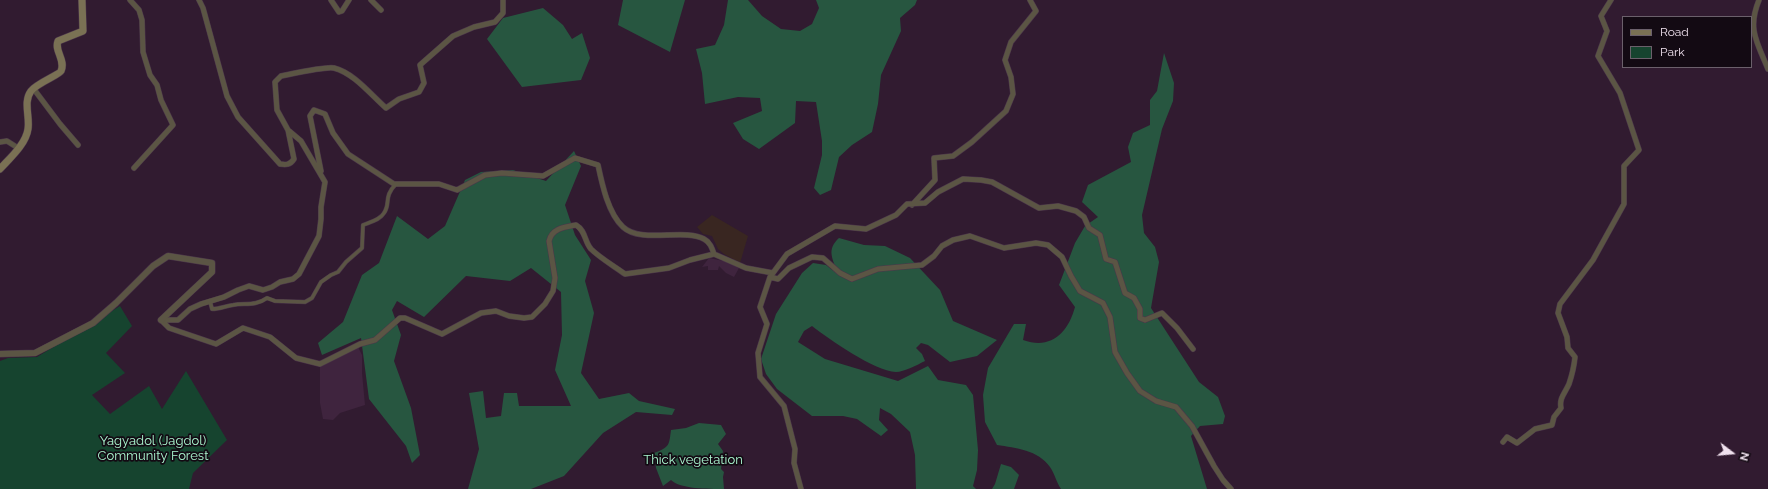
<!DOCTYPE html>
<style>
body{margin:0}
#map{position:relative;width:1768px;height:489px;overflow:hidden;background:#311b30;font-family:Raleway,sans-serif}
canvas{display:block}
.legend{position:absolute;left:1622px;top:16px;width:130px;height:52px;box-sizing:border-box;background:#130a13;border:1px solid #6b606b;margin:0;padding:5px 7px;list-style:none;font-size:12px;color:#f0e1ee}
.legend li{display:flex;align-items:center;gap:8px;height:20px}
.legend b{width:20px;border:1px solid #6b606b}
.north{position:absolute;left:1712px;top:433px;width:40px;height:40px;-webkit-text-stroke:3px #130a13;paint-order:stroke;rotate:106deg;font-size:11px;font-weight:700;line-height:16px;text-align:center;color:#f0e1ee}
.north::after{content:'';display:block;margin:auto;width:14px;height:18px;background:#f0e1ee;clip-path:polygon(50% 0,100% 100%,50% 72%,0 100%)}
</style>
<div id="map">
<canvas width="1768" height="489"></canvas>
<ul class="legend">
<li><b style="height:5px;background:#7a7154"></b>Road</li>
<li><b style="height:11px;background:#16442f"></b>Park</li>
</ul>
<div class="north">N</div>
</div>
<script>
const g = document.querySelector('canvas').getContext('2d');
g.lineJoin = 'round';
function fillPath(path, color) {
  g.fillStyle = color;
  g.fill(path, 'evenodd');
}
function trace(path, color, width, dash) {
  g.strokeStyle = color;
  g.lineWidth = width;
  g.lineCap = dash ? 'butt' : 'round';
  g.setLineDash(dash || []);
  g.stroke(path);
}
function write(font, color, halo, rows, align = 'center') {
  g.font = font + ' Raleway,sans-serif';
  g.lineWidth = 3.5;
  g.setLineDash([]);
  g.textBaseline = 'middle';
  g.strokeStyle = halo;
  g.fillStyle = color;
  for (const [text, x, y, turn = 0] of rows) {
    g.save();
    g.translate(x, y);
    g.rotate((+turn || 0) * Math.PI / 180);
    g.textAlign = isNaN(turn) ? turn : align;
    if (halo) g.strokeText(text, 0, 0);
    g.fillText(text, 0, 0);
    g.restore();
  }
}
const built = new Path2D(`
 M709 258 729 262 739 268 734 277 726 273 719 266 718 270H708V266L702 267Z
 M358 347 362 355V373L365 405 340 413 333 420 323 419 320 403V364Z`);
const education = new Path2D(`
 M712 215 748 236 740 263 724 254 718 249 712 236 703 234 697 227Z`);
const green = new Path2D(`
 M120 306 132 326 106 353 125 373 92 395 110 414 149 386 162 409 186 371 227 440 193 473 189 489H0V361L8 358 37 357Z`);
const forest = new Path2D(`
 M623 0H685L670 52 618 25Z
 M728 0H748L762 16 781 29 800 31 812 24 819 8 816 0H917L915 5 900 18 901 31 881 75 878 104 872 132 852 145 839 157 831 190 820 195 814 188 822 155V141L816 102 796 101 795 123 759 149 743 139 733 123 762 111 760 98 738 97 705 104 702 73 696 49 715 45 724 25Z
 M543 8 563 25 572 39 582 33 590 58 581 80 522 87 487 39 503 18Z
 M1164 53 1174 83 1173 101 1162 129 1142 215 1144 233 1155 247 1159 262 1151 308 1199 382 1218 397 1225 416 1223 424 1200 426 1191 436 1207 489H1061C1056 482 1055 474 1050 467 1038 450 1016 448 997 445L985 422 983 395 988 368 1014 324H1026L1023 340C1051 350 1068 333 1075 307L1059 285 1075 243 1085 226 1098 217 1082 202 1088 185 1131 162 1128 147 1133 133 1150 125V100L1157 91Z
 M574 151 581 166 565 205 575 235 591 260 585 281 594 313 581 373 599 399 629 393 639 401 675 409 672 415 636 412 603 433 564 476 531 489H468L479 449 469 393 483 391 486 418 501 416 504 393H517L519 406H571L555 370 562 335 561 292 531 268 510 281 466 276 424 317 397 301 392 310 401 335 394 361 411 408 420 455 412 463 406 446 369 399 361 338 322 355 318 343 343 322 362 275 379 263 397 216 428 239 445 226 465 180 481 172 513 170 546 181Z
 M839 238 864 245 885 246 910 258 940 290 953 321 997 340 977 356 950 362 928 345 921 343 916 348 922 354 925 361C917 365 904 372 896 372 874 371 829 339 812 326L804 331 798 342 825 359 898 381 928 366 938 380 966 385 973 395 978 450 977 470 973 486 976 489H916L915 455 910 432 891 414 880 408 879 420 888 430 881 436 857 419 843 416H812L777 389 766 374 761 359 776 314 802 273 813 263 826 265 835 272 836 268C831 256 828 248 839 238Z
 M699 423 721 425 726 434 718 444 723 451 721 469 724 472 723 477 724 489C708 489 680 489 671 480L663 486 656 468 654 453C670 447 669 445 671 430L686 428Z
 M1001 464 1011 467 1019 475 1014 489H992L995 484Z`);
const pedestrian = new Path2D(`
 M210 301 212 309C220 309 225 306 233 305 246 303 256 306 267 298L275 301 305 302 312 298 321 282 331 275 338 272 346 262 362 248 363 225C370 222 380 220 384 213 391 203 383 197 396 184`);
const minor = new Path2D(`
 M130 0 139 10 142 20 143 52 150 75 157 85 161 100 173 125 134 168
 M199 0 203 8 227 96 238 117 280 164C286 165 290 165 294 159L288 130
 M331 0 339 12 342 11 349 0
 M371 0 381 10
 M1759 0C1747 29 1757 42 1768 69
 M33 88 60 124 78 145
 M0 142 7 141 18 148
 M321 171 310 116 314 110 325 114 333 133 348 154 394 184H439L457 190 485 175 502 173 543 176 575 158 598 165C602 184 608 213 623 227 641 244 684 228 704 239 710 242 712 248 714 254
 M912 205 935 180 934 158 953 156 972 142 1006 111 1013 94 1011 77 1005 60 1011 42 1036 11 1030 0
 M770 277 778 279 789 268 812 257 823 258 840 273 852 279 878 269 922 265 934 256 942 246 953 240 970 236 1004 248 1036 243 1048 245 1062 257 1071 276 1080 291 1103 303 1110 317 1115 352 1127 373 1140 391 1156 401 1176 407 1192 426 1214 466 1223 480 1231 489
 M161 320 169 328 216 344 243 328 270 337 296 358 320 364 360 344 375 340 400 318H405L442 334 481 313 496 311 509 316 524 318 532 317 545 304 553 291 555 278 549 241C552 228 565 227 576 225 586 231 584 241 591 249 600 258 614 266 625 274L669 268 690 260 714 254 746 268 773 273
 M161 320H178L190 309 201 304 224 297 238 290 249 286 263 290 272 287 280 282 293 279 299 274 319 236 321 219V207L325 182 301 141 288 130 277 110 275 82 281 76C292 74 326 66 334 68 354 73 371 95 386 108L399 99 419 92 424 83 420 65 453 36 474 27 495 22 503 13V0
 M1503 442 1507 437 1517 443 1535 429 1552 425 1554 417 1561 408C1559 398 1565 393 1569 384 1572 375 1574 367 1575 357L1568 348 1567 337 1558 313 1560 304 1593 260 1624 204V166L1639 150 1620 93 1598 56 1607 31 1601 16 1611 0
 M801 489 794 463 795 449 784 406 760 377 758 353 767 324 760 307 770 277 787 254 835 226 866 229 896 215 907 204 925 203 938 192 963 179 981 180 992 182 1039 208 1058 206 1076 211 1084 217 1089 228 1100 235 1106 259 1115 262 1125 293 1134 298 1140 309V318L1145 320 1162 313 1177 328 1193 349`);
const tertiary = new Path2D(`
 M0 354 35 353 93 323 116 303 153 266 168 256 212 263V272L161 320`);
const secondary = new Path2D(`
 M0 169C10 158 26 144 28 129 30 116 23 102 31 91 37 83 59 75 61 71 66 60 54 51 58 41L83 31 82 0`);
const parkNames = [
 ["Yagyadol (Jagdol)",153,441],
 ["Community Forest",153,456],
 ["Thick vegetation",693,460]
];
fillPath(built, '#3f243e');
fillPath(education, '#392621');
fillPath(green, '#16442f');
fillPath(forest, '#275640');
trace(pedestrian, '#4c374b', 4.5);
trace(minor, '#4c374b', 6);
trace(tertiary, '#4c374b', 7);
trace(secondary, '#4c374b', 8);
trace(pedestrian, '#5b5544', 3.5);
trace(minor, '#5b5544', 5);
trace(tertiary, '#5b5544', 6);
trace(secondary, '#7a7154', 7);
write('13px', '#abf7d0', '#130a13', parkNames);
</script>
